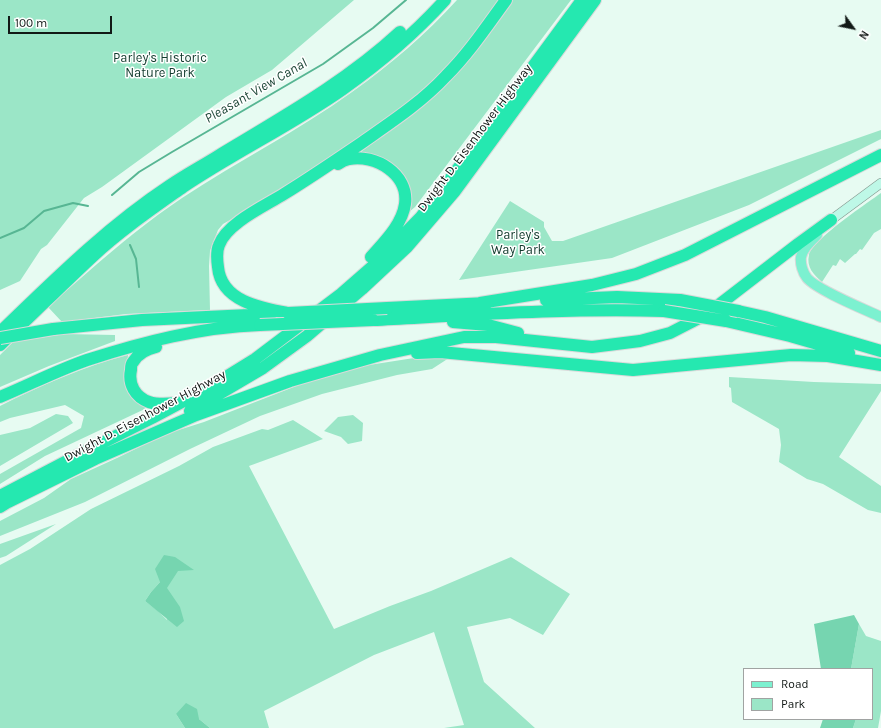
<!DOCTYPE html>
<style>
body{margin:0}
#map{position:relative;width:881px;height:728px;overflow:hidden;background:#e7fbf2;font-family:Karla,sans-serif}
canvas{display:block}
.legend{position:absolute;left:743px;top:668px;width:130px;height:52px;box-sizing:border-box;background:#fff;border:1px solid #a0a3a2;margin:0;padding:5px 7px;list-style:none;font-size:12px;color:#121916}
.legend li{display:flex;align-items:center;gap:8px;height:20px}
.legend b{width:20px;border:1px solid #a0a3a2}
.north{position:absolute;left:833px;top:8px;width:40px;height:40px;-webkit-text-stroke:3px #fff;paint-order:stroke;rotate:123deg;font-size:11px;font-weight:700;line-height:16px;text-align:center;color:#121916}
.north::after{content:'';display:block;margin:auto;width:14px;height:18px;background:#121916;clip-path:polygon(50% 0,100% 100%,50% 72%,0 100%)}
.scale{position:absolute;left:8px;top:16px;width:104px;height:18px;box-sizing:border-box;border:2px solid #121916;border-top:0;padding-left:5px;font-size:12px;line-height:14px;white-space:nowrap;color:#121916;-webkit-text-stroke:3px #fff;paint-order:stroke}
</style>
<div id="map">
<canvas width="881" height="728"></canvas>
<ul class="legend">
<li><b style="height:5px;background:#7cf1d0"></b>Road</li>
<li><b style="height:11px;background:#9be6c7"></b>Park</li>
</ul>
<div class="north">N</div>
<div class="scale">100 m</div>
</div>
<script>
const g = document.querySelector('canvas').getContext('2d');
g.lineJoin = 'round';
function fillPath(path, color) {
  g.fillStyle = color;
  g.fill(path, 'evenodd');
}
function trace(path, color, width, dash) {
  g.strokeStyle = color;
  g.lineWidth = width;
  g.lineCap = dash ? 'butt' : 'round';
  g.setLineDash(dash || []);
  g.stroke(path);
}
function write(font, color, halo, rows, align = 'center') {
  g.font = font + ' Karla,sans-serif';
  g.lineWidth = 3;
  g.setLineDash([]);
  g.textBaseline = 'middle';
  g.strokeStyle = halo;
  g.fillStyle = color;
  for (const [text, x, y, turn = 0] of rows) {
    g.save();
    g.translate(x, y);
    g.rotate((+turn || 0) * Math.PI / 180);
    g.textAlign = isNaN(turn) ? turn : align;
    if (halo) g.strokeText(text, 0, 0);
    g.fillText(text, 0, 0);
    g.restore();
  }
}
const green = new Path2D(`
 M0 0H354L272 70 226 97 102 187 84 198 47 245 41 249 20 281 0 290Z
 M457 0H501L470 43 421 93 380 126 255 206 223 224 218 230 210 251 209 266 210 310 126 314 62 322 48 307C61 294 76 283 89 271 119 245 149 220 182 198 238 161 298 131 352 92 390 65 426 34 457 0Z
 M511 0H571L415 207 409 212 406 190 361 155 362 151 402 122 446 83Z
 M881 130V139L749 205 612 258 459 280 510 201 544 222V227L552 241H563Z
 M881 193V229L874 233 862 250 860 249 856 254H855L845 263 840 259 836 266 833 265 822 282C814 275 806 267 809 255 812 240 866 204 881 193Z
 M65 334 115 335V341L49 366 0 387V355L13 342Z
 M128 355 126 384 133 399 147 408 45 456 0 484V474L81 428 84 416 65 405 10 418 0 422V406C39 386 85 366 128 355Z
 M414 358H449L432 369 397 375 322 394 260 416 190 449 85 502 0 536V521L44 498 71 479 117 458 166 434 204 422 327 374 369 365Z
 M729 377 814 382 881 384V391L839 457 881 486V513L868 510 823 484 807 479 779 462 781 445 779 429 732 402 731 388 729 387Z
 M56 414 68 416 73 423 0 466V435L30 428Z
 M353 415 363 423 362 441 348 444 341 437 324 431 338 417Z
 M293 420 323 439 249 466 334 629 390 606 431 591 511 557 570 594 543 635 510 618 467 627 484 682 535 728H444L464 725 434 632 374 655 264 711 269 728H210L199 719 176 714 185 728H0V565L30 549 91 509 179 466 213 447 262 429 268 430ZM160 582 167 620 158 611 145 601 151 592Z
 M56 524 6 556 0 558V544Z
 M859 624 866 636 881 641V711L878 728H853L856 719H872V669H851Z`);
const forest = new Path2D(`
 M164 555 175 557 194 570 178 571 167 588 180 607 184 621 177 627 145 601 151 592 160 582 155 569Z
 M854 615 859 624 851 669H821L814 624Z
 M186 703 197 709 199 719 210 728H185L176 714Z
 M823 719H856L853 728H820Z`);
const stream = new Path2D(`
 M112 195 139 172 172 152 323 64 373 28 406 0
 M0 238 24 228 44 211 73 203 88 206
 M130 245 136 259 139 287`);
const secondary = new Path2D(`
 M831 220 881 183`);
const primary = new Path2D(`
 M817 235C810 242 803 248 801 257 800 264 803 273 807 278 817 290 864 309 881 317`);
const motorway = new Path2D(`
 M338 164C341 162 345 160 349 159 375 154 409 174 405 204 402 225 384 242 371 257
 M546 300 617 297 680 300
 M480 303 592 285 636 274 685 255 881 155
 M387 308 487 303
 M738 311 765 317 881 351
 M288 313C260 308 221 301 218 267 217 260 216 252 219 245 227 223 265 206 284 194 310 178 335 161 360 144 390 123 421 103 446 76 469 53 487 26 506 0
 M373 320C470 315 567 308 664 311
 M726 321 790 336 849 353
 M453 322 488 325 518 333
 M53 329 142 320 271 314
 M0 332C54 280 107 227 169 186 185 175 202 166 218 156 281 118 346 82 400 32
 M0 345C31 316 61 286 92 257 120 231 152 209 183 187 235 152 292 125 343 89 380 63 415 33 445 0
 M156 347C147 349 138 354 133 362 131 364 131 368 131 370 128 384 135 397 149 402 158 405 168 404 177 403
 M417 353 440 352 633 370 791 355 828 356 881 365
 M0 397C29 385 58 370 87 360 143 342 201 327 260 325
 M190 411 263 368 307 336 362 289 407 247 455 191 595 0
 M88 462 196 415 290 381 380 355 464 337H496L592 347 640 341 670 333 707 314 798 244 831 220
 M0 496 88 450 152 418 208 388 255 359 341 294 373 266 421 217 454 174 582 0
 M0 507 8 502 95 459`);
const motorwayBridge = new Path2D(`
 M680 300 738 311
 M664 311 726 321
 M288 313 387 308
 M260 325 373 320
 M0 338 53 329`);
const parkNames = [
 ["Parley's Historic",160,58],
 ["Nature Park",160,73],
 ["Parley's",518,235],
 ["Way Park",518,250]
];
const streetNames = [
 ["Dwight D. Eisenhower Highway",475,138,-53],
 ["Dwight D. Eisenhower Highway",145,416,-28]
];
const waterNames = [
 ["Pleasant View Canal",256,91,-30]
];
fillPath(green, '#9be6c7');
fillPath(forest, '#76d5b0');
trace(stream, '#57b693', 2);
trace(secondary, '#84968e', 10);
trace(primary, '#d9dada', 12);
trace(motorway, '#d9dada', 14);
trace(secondary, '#bef8e7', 9);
trace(primary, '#7cf1d0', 10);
trace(motorway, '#25e8b0', 12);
trace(motorwayBridge, '#d9dada', 14, []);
trace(motorwayBridge, '#25e8b0', 12);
write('13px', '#113b2d', '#fff', parkNames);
write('13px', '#121916', '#fff', streetNames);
write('italic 14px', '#1f4939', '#fff', waterNames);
</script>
